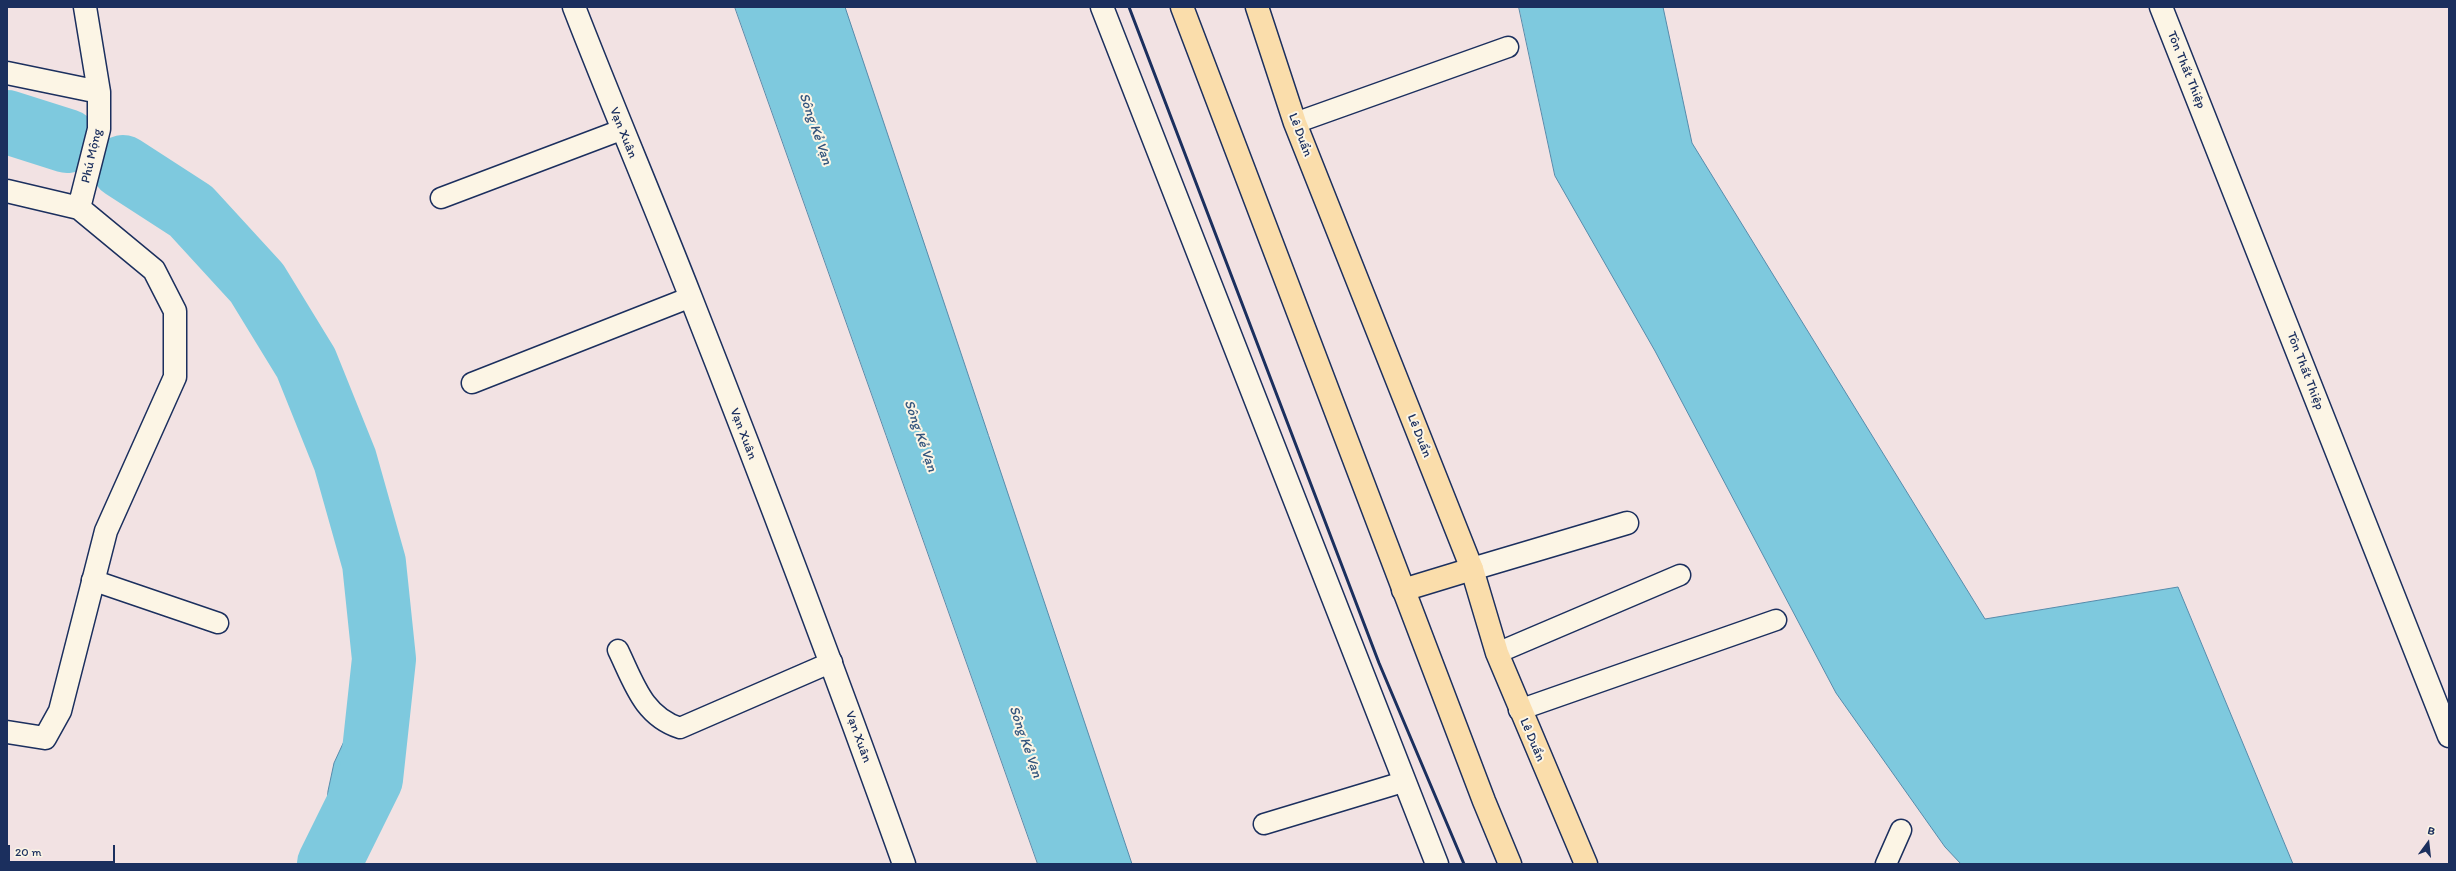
<!DOCTYPE html>
<meta charset="utf-8">
<style>
body{margin:0}
#map{position:relative;width:2456px;height:871px;overflow:hidden;background:#f2e2e3;font-family:Itim,sans-serif}
canvas{display:block}
.frame{position:absolute;inset:0;border:8px solid #1b2f5e;pointer-events:none}
.north{position:absolute;left:2408px;top:823px;width:40px;height:40px;-webkit-text-stroke:3px #fcf5e5;paint-order:stroke;rotate:15deg;font-size:11px;font-weight:700;line-height:16px;text-align:center;color:#1b2f5e}
.north::after{content:'';display:block;margin:auto;width:14px;height:18px;background:#1b2f5e;clip-path:polygon(50% 0,100% 100%,50% 72%,0 100%)}
.scale{position:absolute;left:8px;top:845px;width:107px;height:18px;box-sizing:border-box;border:2px solid #1b2f5e;border-top:0;padding-left:5px;font-size:12px;line-height:14px;white-space:nowrap;color:#1b2f5e;-webkit-text-stroke:3px #fcf5e5;paint-order:stroke}
</style>
<div id="map">
<canvas width="2456" height="871"></canvas>
<div class="frame"></div>
<div class="north">B</div>
<div class="scale">20 m</div>
</div>
<script>
const g = document.querySelector('canvas').getContext('2d');
g.lineJoin = 'round';
function fillPath(path, color) {
  g.fillStyle = color;
  g.fill(path, 'evenodd');
}
function trace(path, color, width, dash) {
  g.strokeStyle = color;
  g.lineWidth = width;
  g.lineCap = dash ? 'butt' : 'round';
  g.setLineDash(dash || []);
  g.stroke(path);
}
function write(font, color, halo, rows, align = 'center') {
  g.font = font + ' Itim,sans-serif';
  g.lineWidth = 4;
  g.setLineDash([]);
  g.textBaseline = 'middle';
  g.strokeStyle = halo;
  g.fillStyle = color;
  for (const [text, x, y, turn = 0] of rows) {
    g.save();
    g.translate(x, y);
    g.rotate((+turn || 0) * Math.PI / 180);
    g.textAlign = isNaN(turn) ? turn : align;
    if (halo) g.strokeText(text, 0, 0);
    g.fillText(text, 0, 0);
    g.restore();
  }
}
const water = new Path2D(`
 M735 7H845L1132 864H1038Z
 M1519 7H1663L1692 143 1985 619 2178 587 2293 864H1961L1945 847 1836 693 1655 351 1555 176Z
 M382 642 400 696 399 724 365 851 360 864H322L328 791 334 763 369 687Z`);
const river = new Path2D(`
 M7 122 67 141
 M123 167 191 211 257 283 306 363 345 460 374 563 384 659 371 779 329 864`);
const lane = new Path2D(`
 M1295 123 1508 47
 M441 198 621 130
 M472 383 691 297
 M92 580 218 623
 M618 650C634 683 643 716 680 728L832 662
 M1497 653 1680 575
 M1519 710 1776 620
 M1264 824 1403 782
 M1886 864 1901 830`);
const street = new Path2D(`
 M1102 7 1437 864
 M7 73 99 92
 M7 191 79 208 154 270 175 311V377L106 531 60 711 45 738 7 732
 M79 208 99 129V92L85 7
 M1472 569 1627 523`);
const secondary = new Path2D(`
 M574 7C612 105 653 201 691 298 765 486 836 674 904 864
 M2161 7 2449 736`);
const primary = new Path2D(`
 M1182 7 1484 801 1510 864
 M1257 7 1295 123 1472 569 1497 653 1586 864`);
const highway = new Path2D(`
 M1403 590 1472 569`);
const rail = new Path2D(`
 M1129 7 1379 663 1464 864`);
const streetNames = [
 ["Tôn Thất Thiệp",2186,70,68],
 ["Vạn Xuân",623,133,68],
 ["Lê Duẩn",1300,135,69],
 ["Phú Mộng",92,156,-77],
 ["Tôn Thất Thiệp",2305,371,69],
 ["Vạn Xuân",743,434,69],
 ["Lê Duẩn",1419,436,68],
 ["Vạn Xuân",858,737,70],
 ["Lê Duẩn",1532,740,67]
];
const waterNames = [
 ["Sông Kẻ Vạn",815,129,71],
 ["Sông Kẻ Vạn",920,436,71],
 ["Sông Kẻ Vạn",1025,742,71]
];
fillPath(water, '#7ec9de');
trace(water, '#568bab', 1);
trace(river, '#7ec9de', 64);
trace(lane, '#1b2f5e', 23);
trace(street, '#1b2f5e', 25);
trace(secondary, '#1b2f5e', 25);
trace(primary, '#1b2f5e', 25);
trace(highway, '#1b2f5e', 25);
trace(lane, '#fcf5e5', 20);
trace(street, '#fcf5e5', 22);
trace(secondary, '#fcf5e5', 22);
trace(primary, '#faddab', 22);
trace(highway, '#faddab', 22);
trace(rail, '#1b2f5e', 3);
write('13px', '#1b2f5e', '#fcf5e5', streetNames);
write('italic 14px', '#34567e', '#fcf5e5', waterNames);
</script>
